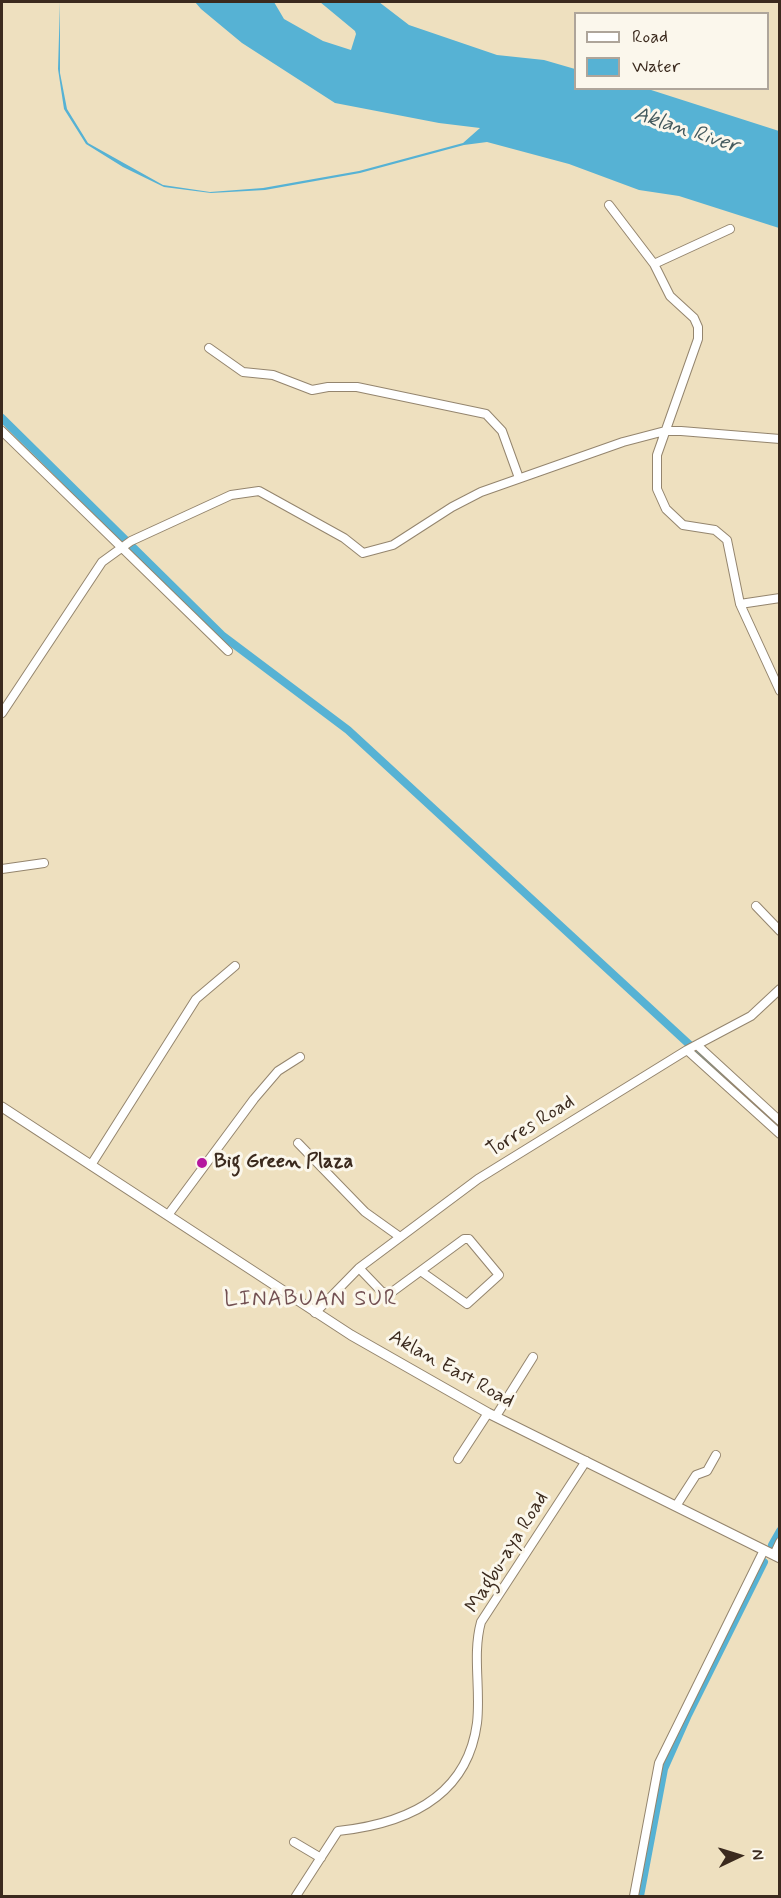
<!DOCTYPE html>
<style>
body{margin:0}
#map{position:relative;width:781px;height:1898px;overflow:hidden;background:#eee0bf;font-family:Mynerve,sans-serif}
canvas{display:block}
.frame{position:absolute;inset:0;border:3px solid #3b2a1e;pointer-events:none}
.legend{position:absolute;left:574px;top:12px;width:195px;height:78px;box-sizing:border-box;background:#fbf7ec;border:2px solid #aea59a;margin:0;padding:8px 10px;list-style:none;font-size:18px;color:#3b2a1e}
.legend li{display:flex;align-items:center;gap:12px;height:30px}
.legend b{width:30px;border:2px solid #aea59a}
.north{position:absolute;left:709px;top:1826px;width:60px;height:60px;-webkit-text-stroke:4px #fbf7ec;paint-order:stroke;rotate:86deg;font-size:16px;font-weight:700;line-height:24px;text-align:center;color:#3b2a1e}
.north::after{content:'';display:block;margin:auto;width:21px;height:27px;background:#3b2a1e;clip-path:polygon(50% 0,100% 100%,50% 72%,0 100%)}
</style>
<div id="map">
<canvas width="781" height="1898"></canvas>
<div class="frame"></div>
<ul class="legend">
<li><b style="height:8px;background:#fff"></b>Road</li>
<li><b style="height:16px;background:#56b2d4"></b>Water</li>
</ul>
<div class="north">N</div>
</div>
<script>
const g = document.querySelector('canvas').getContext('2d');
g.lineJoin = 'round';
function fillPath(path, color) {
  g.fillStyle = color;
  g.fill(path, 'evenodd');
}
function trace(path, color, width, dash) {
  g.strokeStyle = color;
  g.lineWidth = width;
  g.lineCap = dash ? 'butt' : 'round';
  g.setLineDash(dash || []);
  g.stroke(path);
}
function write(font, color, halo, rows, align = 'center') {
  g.font = font + ' Mynerve,sans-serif';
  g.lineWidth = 6;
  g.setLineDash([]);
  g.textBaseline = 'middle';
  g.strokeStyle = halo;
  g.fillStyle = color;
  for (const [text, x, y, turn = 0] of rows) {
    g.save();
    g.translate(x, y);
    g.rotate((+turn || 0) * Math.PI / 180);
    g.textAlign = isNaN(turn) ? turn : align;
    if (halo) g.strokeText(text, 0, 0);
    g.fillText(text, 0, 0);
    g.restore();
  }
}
const water = new Path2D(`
 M60 2V73L67 109 88 143 163 185 210 192 263 188 308 180 359 171 463 143 480 128 439 123 335 103 242 43 201 9 195 2H274L284 19 323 41 351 50 356 34 355 31 320 2H379L409 25 497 55 544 60 575 69 576 88 648 89 779 131V228L679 196 639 190 569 164 487 142 464 145 360 173 265 190 211 193 164 187 123 167 86 144 64 109 58 69Z`);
const canal = new Path2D(`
 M2 418 223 636 348 730 780 1128
 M772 1545 780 1531
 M640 1896 664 1769 688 1715 764 1562`);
const minor = new Path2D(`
 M609 205 654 264 670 296 694 318 698 327V339L657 455V489L666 509 683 525 715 530 727 540 740 604 780 691
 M654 264 730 229
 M209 348 243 372 273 375 312 390 328 387H357L486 414 502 431 519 478
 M2 431 228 651
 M740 604 780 598
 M2 713 102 562 131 541 231 495 259 491 344 538 363 553 393 545 452 507 481 492 623 442 665 431H681L780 439
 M2 869 44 863
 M756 906 780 931
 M697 1045 780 1121
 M687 1050 780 1134
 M298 1143 365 1212 400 1237
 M91 1165 196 999 235 966
 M168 1215 254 1099 278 1071 300 1057
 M359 1268 382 1292H392L464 1239H469L499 1275 467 1304 422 1272
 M315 1313 359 1268 478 1179 687 1050 751 1016 780 989
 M496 1416 533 1357
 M458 1459 488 1413
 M676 1506 696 1475 707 1471 716 1455
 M774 1555 780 1542
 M294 1842 321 1858
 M296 1896 338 1831C404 1824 467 1798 477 1723 481 1689 472 1655 481 1622L586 1461
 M634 1896 659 1763 764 1550`);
const major = new Path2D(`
 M2 1107 351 1335 488 1413 780 1558`);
const markers = [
 [202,1163,6,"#b5179e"]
];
const streetNames = [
 ["Torres Road",531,1127,-32],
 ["Aklan East Road",451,1370,29],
 ["Magbu-aya Road",508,1553,-58]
];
const poiNames = [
 ["Big Green Plaza",214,1163]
];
const waterNames = [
 ["Aklan River",686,131,18]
];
const quarterNames = [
 ["LINABUAN SUR",311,1300]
];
fillPath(water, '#56b2d4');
trace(canal, '#56b2d4', 8);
trace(minor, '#94856e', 10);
trace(major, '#94856e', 11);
trace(minor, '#fff', 8);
trace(major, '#fff', 9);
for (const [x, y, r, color] of markers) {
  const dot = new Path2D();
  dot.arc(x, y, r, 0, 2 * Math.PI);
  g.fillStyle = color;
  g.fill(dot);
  trace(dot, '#fbf7ec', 2);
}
write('20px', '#3b2a1e', '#fbf7ec', streetNames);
write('bold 20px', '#3b2a1e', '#fbf7ec', poiNames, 'left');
write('italic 21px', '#445a5e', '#fbf7ec', waterNames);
g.letterSpacing = '1.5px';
write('22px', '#725052', '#fbf7ec', quarterNames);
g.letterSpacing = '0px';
</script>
